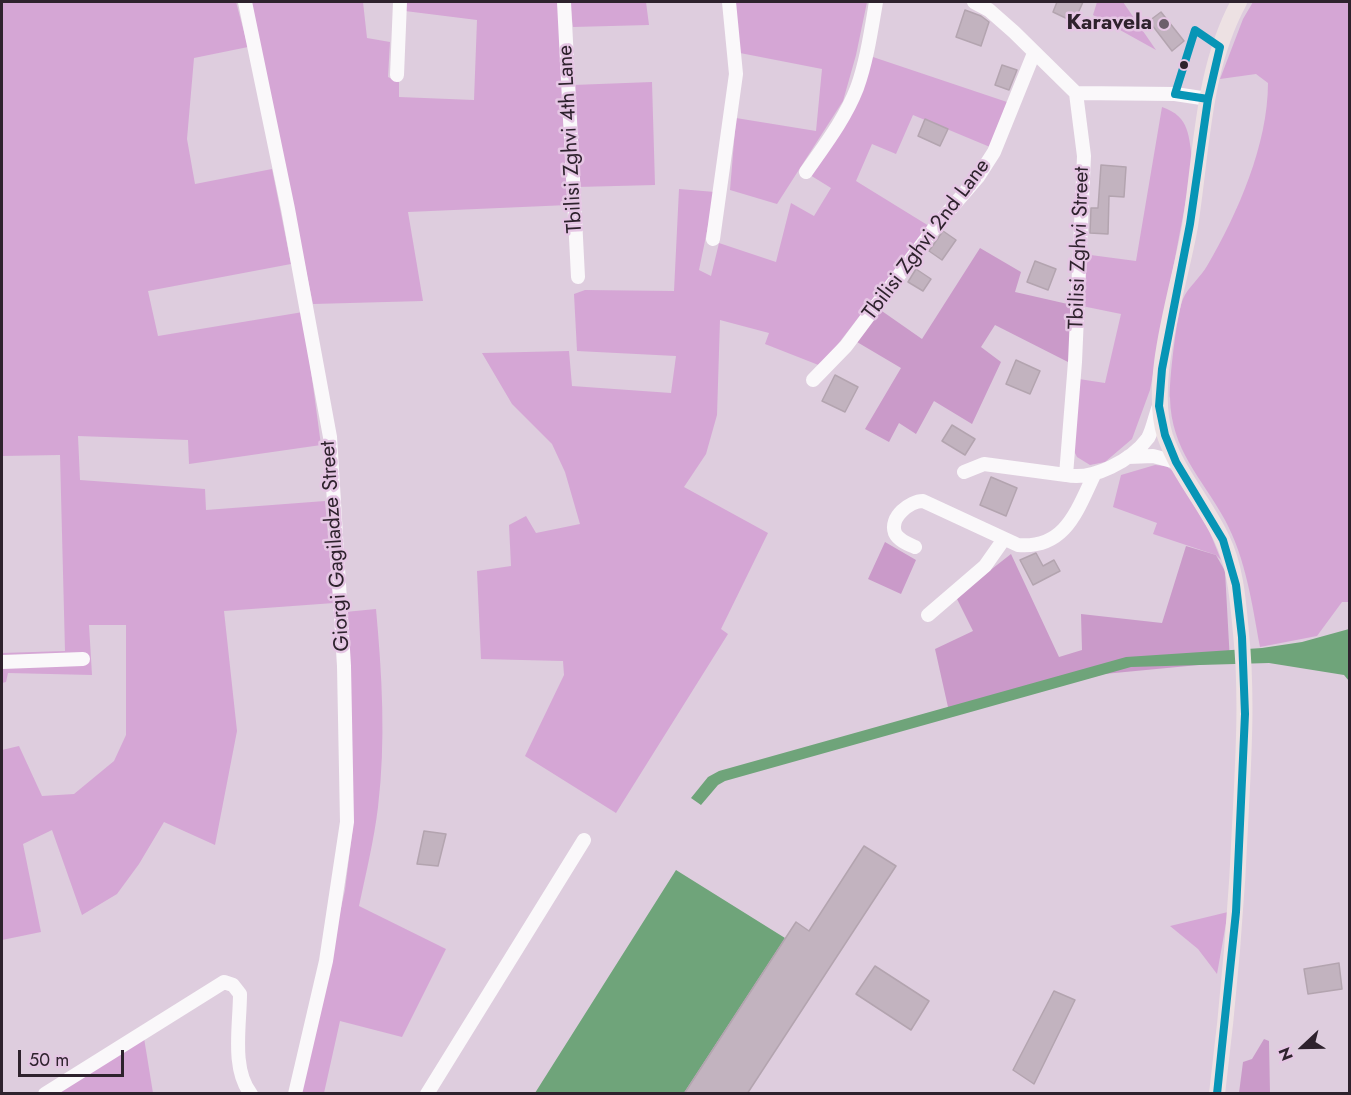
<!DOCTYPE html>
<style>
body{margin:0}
#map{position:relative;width:1351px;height:1095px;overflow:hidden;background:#decdde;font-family:Jost,sans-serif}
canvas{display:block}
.frame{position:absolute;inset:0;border:3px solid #2e222d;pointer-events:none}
.north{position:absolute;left:1273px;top:1017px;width:60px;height:60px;-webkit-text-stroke:4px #e5c6e4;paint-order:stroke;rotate:248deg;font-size:16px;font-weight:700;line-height:24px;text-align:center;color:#2e222d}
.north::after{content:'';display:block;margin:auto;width:21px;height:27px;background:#2e222d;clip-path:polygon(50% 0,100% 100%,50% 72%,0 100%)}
.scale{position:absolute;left:18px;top:1050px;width:106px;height:27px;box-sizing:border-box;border:3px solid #2e222d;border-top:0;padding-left:8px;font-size:18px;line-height:21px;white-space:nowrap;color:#2e222d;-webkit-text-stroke:4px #e5c6e4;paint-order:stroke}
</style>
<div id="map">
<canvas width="1351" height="1095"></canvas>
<div class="frame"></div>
<div class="north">N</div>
<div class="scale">50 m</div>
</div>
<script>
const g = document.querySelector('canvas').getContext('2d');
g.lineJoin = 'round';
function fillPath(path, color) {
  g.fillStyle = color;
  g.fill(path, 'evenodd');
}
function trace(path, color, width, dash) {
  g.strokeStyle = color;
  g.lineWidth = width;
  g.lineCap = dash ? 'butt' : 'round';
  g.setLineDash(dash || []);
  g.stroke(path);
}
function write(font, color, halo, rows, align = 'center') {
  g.font = font + ' Jost,sans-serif';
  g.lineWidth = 5;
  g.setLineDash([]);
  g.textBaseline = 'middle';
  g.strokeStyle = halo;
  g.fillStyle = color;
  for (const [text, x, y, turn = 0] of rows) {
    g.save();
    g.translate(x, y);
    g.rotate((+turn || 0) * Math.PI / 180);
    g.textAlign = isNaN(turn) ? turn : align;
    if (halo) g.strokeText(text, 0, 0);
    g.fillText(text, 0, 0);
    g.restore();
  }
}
const green = new Path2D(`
 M2 2H236L248 47 194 58 187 139 195 184 272 169 291 264 148 291 158 336 303 312 321 445 189 464 188 440 78 436 80 480 205 489 206 510 325 501 334 603 224 611 237 731 215 845 164 822 139 864 117 894 82 915 52 830 23 844 41 932 2 940V750L19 746 42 796 74 794 114 761 126 735V625H89L92 675 8 673 6 682 2 683V653L65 651 60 455 2 456Z
 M250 2H363L367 38 390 42 388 77 399 82V97L474 100 477 20 405 11V2H559L568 205 408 212 423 301 313 304Z
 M570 2H646L649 25 573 27Z
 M734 2H867L856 55 843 101 777 204 730 190 736 118 816 131 822 69 740 53Z
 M1097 2H1123L1156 50 1093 15Z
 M1253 2H1350L1349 602H1342L1317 636 1260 647C1252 604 1246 559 1225 520 1202 478 1171 450 1170 398 1169 382 1177 312 1183 299 1188 287 1201 277 1207 266 1238 213 1268 144 1268 83L1256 74 1220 79 1243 19Z
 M870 56 1007 102 990 147 913 115 896 154 872 144 856 181 929 226 821 366 765 344 769 333 720 320 717 415 706 454 684 487 768 533 721 629 728 634 616 813 525 756 564 675 563 661 481 659 477 571 511 566 509 525 526 516 536 533 580 524 565 472 552 444 512 404 482 353 569 351 572 386 671 393 676 356 577 351 574 294 585 290 674 291 679 189 715 192 699 270 711 276 719 243 776 262 791 203 814 216 831 188 810 175 853 112Z
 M652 82 655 185 577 187 573 85Z
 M1162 107C1191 117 1188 136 1193 163L1150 390 1132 439 1105 462 1090 465 1077 457 1072 447 1079 379 1105 383 1121 314 1082 306 1083 254 1136 261Z
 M1155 465 1166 466 1173 471 1209 530 1221 560 1216 555 1153 534 1157 523 1113 507 1121 475Z
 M376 609C382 675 386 741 378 807 374 840 366 873 359 906L446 949 402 1037 340 1021 324 1093 300 1094 345 890 353 826 345 612Z
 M1228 912 1217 974 1198 949 1170 926Z
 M144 1038 153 1093 53 1094Z`);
const forest = new Path2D(`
 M980 248 1021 272 1015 292 1072 305 1070 363 995 325 981 347 1001 362 972 424 934 401 916 434 899 423 889 442 865 429 901 368 857 342 879 309 922 339Z
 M885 542 916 560 901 594 868 579Z
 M1186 546 1216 555 1225 571 1230 662 1104 674 950 716 935 649 973 631 956 597 1011 554 1059 657 1082 650 1081 614 1162 623Z
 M1264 1039 1269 1041 1270 1093H1239L1243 1062 1252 1059Z`);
const water = new Path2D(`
 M1349 629V681L1344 675 1269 663 1131 667 725 781 718 785 701 805 691 798 708 777 719 771 1126 657 1262 648 1302 642Z
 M676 870 785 938 684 1093H535Z`);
const building = new Path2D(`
 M1057 2H1083L1074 22 1053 12Z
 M965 10 981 16 989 22 981 46 956 37Z
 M1161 12 1184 41 1172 51 1149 21Z
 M1002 65 1017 70 1009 90 995 85Z
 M925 119 948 129 940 146 918 136Z
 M1101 165 1126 167 1124 197 1109 196 1108 234 1090 233 1091 208H1098Z
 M943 231 956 240 942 260 929 251Z
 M1035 261 1056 269 1048 290 1027 282Z
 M916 269 931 279 923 291 908 282Z
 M1016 360 1040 371 1030 394 1006 384Z
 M835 375 858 387 845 412 822 401Z
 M952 425 975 439 965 455 942 441Z
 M991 477 1017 488 1006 516 980 505Z
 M1036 553 1043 566 1054 560 1060 571 1033 585 1020 560Z
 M424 831 446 834 438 866 417 864Z
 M864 846 896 866 747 1094H684L796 922 809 931Z
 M1339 963 1342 989 1308 994 1304 969Z
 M875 966 929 1001 911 1030 856 994Z
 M1054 991 1075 1000 1034 1084 1013 1070Z`);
const minor = new Path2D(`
 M245 2 288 209 330 437 344 666 347 822 326 961 295 1094
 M564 2 578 277
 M974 2 989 10 1014 32 1076 93 1084 156 1075 362 1066 475C1093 481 1132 460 1148 438 1153 429 1155 416 1159 406
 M397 75 400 2
 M1076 93 1175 94 1208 99
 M806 172C824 146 845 119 857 88 867 60 871 31 876 2
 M713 239 736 74 729 2
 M813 380 846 346 935 227 978 177 994 152 1034 53
 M1128 457 1153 456 1176 462
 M964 472 984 464 1066 475
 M915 547C908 544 898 540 895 533 889 517 910 501 923 501L1018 545C1066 549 1077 510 1095 473
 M928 615 985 566 1004 539
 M2 662 83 659
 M45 1094 224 982 233 985 240 994C240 1025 231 1069 251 1094
 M427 1094 584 840`);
const major = new Path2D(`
 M1217 1094C1229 998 1237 903 1241 807 1244 749 1247 691 1241 633 1238 602 1236 568 1222 539 1206 504 1178 474 1165 436 1147 379 1180 285 1190 226 1202 151 1202 70 1239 2`);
const bus1 = new Path2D(`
 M1195 30 1220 47 1208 99 1175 94Z
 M1208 99 1190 224 1162 369 1159 406 1165 435 1176 462 1223 540 1236 585 1242 637 1245 714 1236 912 1217 1094`);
const markers = [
 [1164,24,6,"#6c5e6b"],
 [1184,65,5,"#2e222d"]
];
const poiNames = [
 ["Karavela",1152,24]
];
const streetNames = [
 ["Tbilisi Zghvi 4th Lane",571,139,-93],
 ["Tbilisi Zghvi 2nd Lane",927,240,-53],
 ["Tbilisi Zghvi Street",1080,248,-88],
 ["Giorgi Gagiladze Street",336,546,-94]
];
fillPath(green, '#d5a6d5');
fillPath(forest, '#ca9ac9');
fillPath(water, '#6fa47a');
fillPath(building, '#c2b3bf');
trace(building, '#b3a4af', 1.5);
trace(minor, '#faf8fa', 14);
trace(major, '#ede1e3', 16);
trace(bus1, '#0795b6', 8);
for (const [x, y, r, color] of markers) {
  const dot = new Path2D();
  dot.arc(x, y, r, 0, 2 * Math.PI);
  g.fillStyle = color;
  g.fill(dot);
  trace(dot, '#e5c6e4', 2);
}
write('bold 21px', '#2e222d', '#e5c6e4', poiNames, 'right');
write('21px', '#2e222d', '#e5c6e4', streetNames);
</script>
